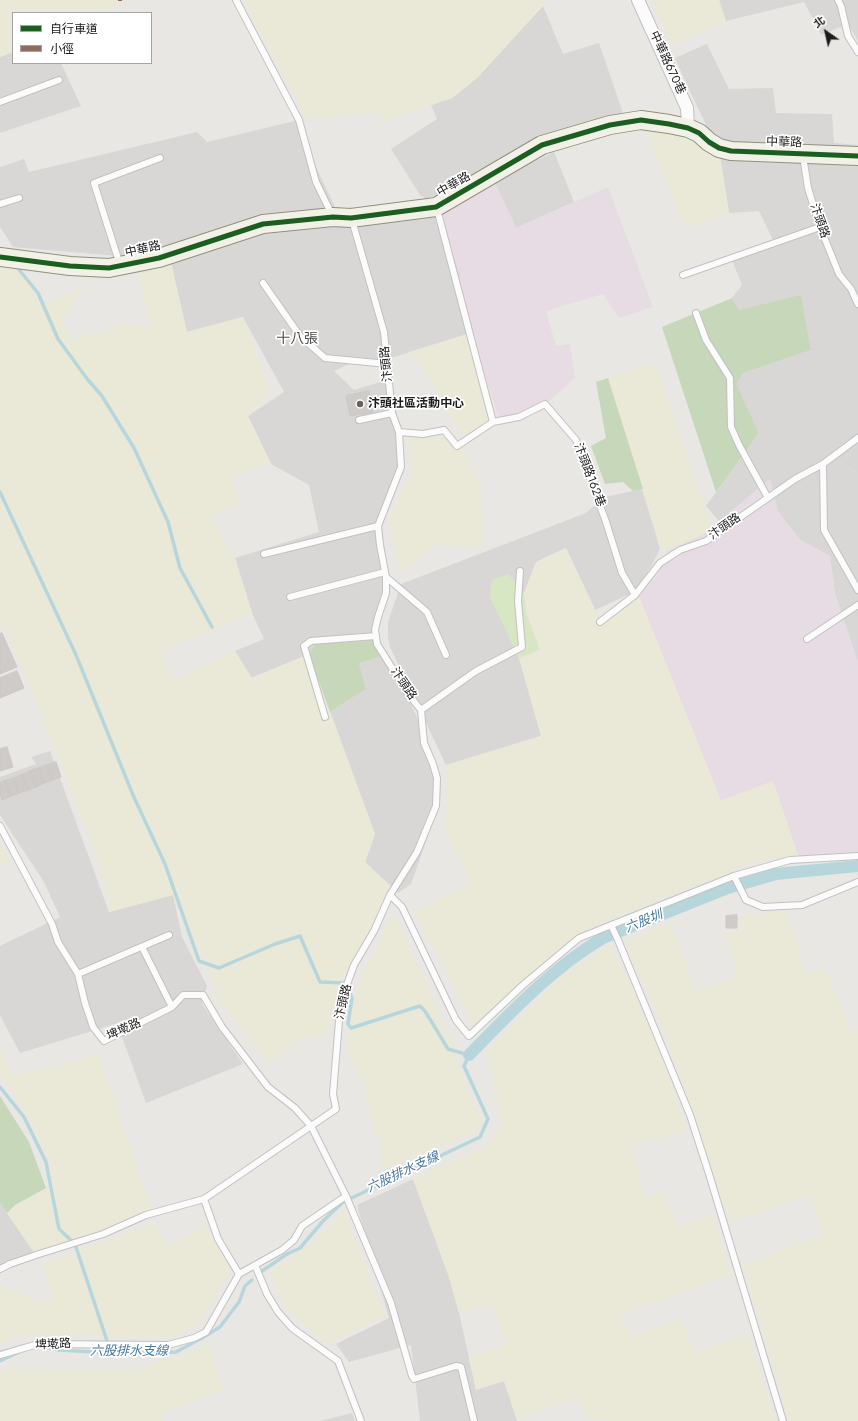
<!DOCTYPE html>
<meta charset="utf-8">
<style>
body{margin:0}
#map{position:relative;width:858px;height:1421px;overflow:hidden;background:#e9e7e4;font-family:Jost,"Noto Sans TC",sans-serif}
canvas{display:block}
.legend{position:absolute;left:12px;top:12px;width:140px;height:52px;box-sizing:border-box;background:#fff;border:1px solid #a4a4a4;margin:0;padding:5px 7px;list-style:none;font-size:12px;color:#1b1b1b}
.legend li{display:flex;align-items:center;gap:8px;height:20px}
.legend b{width:20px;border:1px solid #a4a4a4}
.north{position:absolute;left:806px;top:12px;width:40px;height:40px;-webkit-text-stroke:3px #fff;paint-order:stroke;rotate:326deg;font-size:11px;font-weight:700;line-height:16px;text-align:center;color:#1b1b1b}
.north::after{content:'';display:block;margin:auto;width:14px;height:18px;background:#1b1b1b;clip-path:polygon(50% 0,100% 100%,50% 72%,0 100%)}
</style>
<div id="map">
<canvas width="858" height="1421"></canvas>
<ul class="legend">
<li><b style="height:5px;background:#1b5e20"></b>自行車道</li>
<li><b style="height:5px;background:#8d6e63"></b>小徑</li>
</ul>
<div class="north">北</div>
</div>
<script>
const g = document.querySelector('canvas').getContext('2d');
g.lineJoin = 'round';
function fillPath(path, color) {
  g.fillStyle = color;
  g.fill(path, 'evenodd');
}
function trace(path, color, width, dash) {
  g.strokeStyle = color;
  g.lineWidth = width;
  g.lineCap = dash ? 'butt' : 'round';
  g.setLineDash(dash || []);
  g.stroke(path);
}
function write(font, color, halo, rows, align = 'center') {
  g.font = font + ' Jost,"Noto Sans TC",sans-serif';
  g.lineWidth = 3.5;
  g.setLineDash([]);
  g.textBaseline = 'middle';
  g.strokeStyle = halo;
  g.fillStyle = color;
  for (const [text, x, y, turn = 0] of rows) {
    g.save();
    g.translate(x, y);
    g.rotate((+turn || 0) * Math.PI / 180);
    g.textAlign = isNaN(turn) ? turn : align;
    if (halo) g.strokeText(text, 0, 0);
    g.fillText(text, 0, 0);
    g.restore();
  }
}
const residential = new Path2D(`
 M719 0H858V41L848 24 821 35 804 2 726 21Z
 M543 6 563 54 599 43 624 116 486 171 427 199 420 195 391 149 437 119 431 105 452 98 478 77Z
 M707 44 729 89 773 88 776 113 832 114 834 143 858 145V444L842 464 858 473V662L835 594 830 556 800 540 777 511 770 480 719 521 706 506 759 433 735 384 743 373 811 350 801 296 739 310 732 298 742 285 732 260 773 240 759 211 729 213 719 150 725 140 708 129 686 83 675 58Z
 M13 52V63H61L81 106 0 133V57Z
 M299 120 316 167 337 211 439 213 459 272 471 333 391 358 358 360 334 371 354 390 390 379 403 466 379 523 387 594 376 632 309 654 251 678 235 651 264 639 252 613 235 558 319 532 309 485 271 464 248 416 284 392 243 317 187 332 166 246 117 256 13 247 0 227V167L24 159 29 172 197 132 207 142Z
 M554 152 574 202 516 228 494 181Z
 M643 489 660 548 652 565 634 592 595 610 566 548 536 562 524 593 508 574 509 636 519 658 541 736 446 765 390 647 388 638V622L401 584 586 513 604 497Z
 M387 655 426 736 439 805 411 884 398 893 365 862 375 834 330 712 366 689 359 663Z
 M50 751 109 912 173 895 182 937 207 986 202 1004 243 1064 146 1103 122 1037 115 1024 20 1053 0 1015V946L60 917 44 882 0 815V777L36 764 31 757Z
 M413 1179 449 1277 459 1313 476 1389 504 1381 517 1421H420L411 1345 349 1362 336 1344 389 1318 357 1205Z
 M0 1203 35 1254 0 1267Z
 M352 1413 355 1421H320Z`);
const industrial = new Path2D(`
 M494 181 516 228 608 187 653 307 619 318 603 294 546 311 556 346 570 344 575 378 543 406 515 416 500 417 496 410 471 333 459 272 439 213Z
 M770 479 778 511 800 540 830 556 835 594 858 662V852L798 856 773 781 721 801 639 597 658 574 667 551 712 530 719 521Z`);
const religious = new Path2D(`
 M858 444V473L842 464Z`);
const farmland = new Path2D(`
 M0 0H115L119 6 104 13H13V52L0 57Z
 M244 0H548L478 77 452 98 382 122 379 113 307 119 258 30Z
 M652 0H719L726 21 672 45Z
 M671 129 719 150 729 213 684 227 646 130Z
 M171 262 187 332 243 317 270 390 248 416 271 464 230 476 241 503 210 516 235 558 252 613 161 652 172 681 235 651 252 678 309 654 375 834 365 862 398 893 341 981 327 1034 302 1038 268 1063 218 1000 209 969 173 895 109 912 100 866 46 726 4 625 0 627V264L21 265 36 297 42 307 85 285 62 319 73 341 124 323 152 329 137 270Z
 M471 333 496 410V418L490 430 468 440 450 418 434 384 409 352Z
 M652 364 658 370 712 530 667 551 660 548 608 378Z
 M451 430 468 461 481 488 485 534 481 549 439 545 429 549 404 574 399 572 389 525 393 508 410 477 408 437Z
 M566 548 599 618 624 607 639 597 721 801 773 781 798 856 756 862 598 924 566 942 474 1026 414 911 470 883 444 827 449 803 446 765 541 736 519 658 540 650 526 612 524 593 536 562Z
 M0 842 12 860 0 867Z
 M786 911 807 973 825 968 852 1032 858 1030V1421H790L742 1265 824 1234 810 1195 730 1223 692 1108 656 1011 624 942 670 923 697 991 738 976 724 934 743 929 741 914Z
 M394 912 446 1029 456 1040V1062L483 1122 474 1134 384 1169 364 1086 346 1052 356 988Z
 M612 945 651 1030 687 1130 630 1146 646 1197 664 1192 678 1227 712 1215 731 1275 619 1315 631 1336 682 1319 693 1352 748 1335 776 1421H607L605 1417 588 1419 579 1398 516 1417 504 1381 476 1390 469 1359 506 1344 492 1304 459 1313 449 1277 413 1179 483 1149 504 1126 486 1053 568 971Z
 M0 1047 13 1076 99 1055 152 1211 35 1254 7 1213 15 1205 54 1184 51 1163 23 1107 0 1078Z
 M344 1211 385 1316 328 1345 284 1306 270 1271 314 1242Z
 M154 1223 167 1245 207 1227 231 1269 198 1325 168 1338 26 1335 0 1343V1285L41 1302 54 1297 42 1264Z
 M209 1345 224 1390 161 1413 164 1421H0V1371L15 1368 131 1370Z`);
const grass = new Path2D(`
 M508 574 524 593 526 612 540 650 519 658 490 597 492 580Z`);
const forest = new Path2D(`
 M801 295 811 350 743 373 736 384 759 433 716 492 662 327 732 298 739 310Z
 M608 378 643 489 633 491 623 482 605 484 591 446 606 438 596 382Z
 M376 632 387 655 359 663 366 689 330 712 309 654 318 640Z
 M0 1096 29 1142 46 1188 15 1205 7 1213 0 1203Z`);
const stream = new Path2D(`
 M16 266 38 293 58 339 88 380 102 396 134 448 168 522 180 568 212 627
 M0 492 76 655 133 795 165 864 199 961 219 968 275 944 300 936 320 982 345 983 352 998 348 1024 351 1028 420 1006 425 1011 448 1049 469 1055 464 1066 488 1119 480 1137 343 1202 323 1221 300 1248 287 1254 262 1271
 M0 1087 24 1117 46 1162 59 1229 75 1244 111 1353
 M40 1346 59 1350 111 1353 176 1352 202 1338 220 1327 239 1302 245 1286 252 1280
 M0 1361 19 1352`);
const canal = new Path2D(`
 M469 1055C510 1013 552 968 603 938L728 888 776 874 858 866`);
const building = new Path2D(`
 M369 391 373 412 350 416 346 396Z
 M2 633 17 667 0 674V634Z
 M17 671 24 688 0 698V678Z
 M7 747 13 767 0 771V749Z
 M56 762 61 777 53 780 47 765Z
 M47 765 53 780 44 783 39 768Z
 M39 768 44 783 36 787 30 771Z
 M30 771 36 787 28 790 22 775Z
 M22 775 28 790 19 793 14 778Z
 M14 778 19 793 11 796 5 781Z
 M5 781 11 796 2 800 0 793V783Z
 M737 915V928H726V916Z`);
const lane = new Path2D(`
 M236 0 299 120 316 182 332 215
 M838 0 841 6 848 36 858 52
 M0 102 59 80
 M803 156 808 188 820 227 839 274 851 289 858 304
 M0 204 19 198
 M437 209 493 422
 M120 265 94 183 160 158
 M683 275 820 227
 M263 283 300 336 325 358 388 364
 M696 313 706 340 730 378 731 427 739 445 768 498
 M359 420 392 413
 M399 432 423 434 444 430 457 446 493 422 519 417 545 404 576 440 606 522 622 573 635 595
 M823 464 824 530 858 590
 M264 554 378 526
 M386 577 427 612 446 655
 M290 597 385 572
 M600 622 635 595 660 563 680 550 706 541 795 479 823 464 858 438
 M807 639 858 605
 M421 710 476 671 522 647 518 601 520 571
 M325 717 304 646 311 641 376 636
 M0 826 52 924 58 942 78 974 85 1003 93 1027 104 1041 172 1007 183 995H203L222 1027 268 1087 295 1108 311 1126 346 1196 302 1226 294 1240 282 1250 239 1274 206 1332 194 1338 168 1345 38 1344 0 1355
 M734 876 746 900 763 907 802 905 858 882
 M390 895 402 907 456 1020 469 1036 523 985 579 938 734 876 790 860 858 856
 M611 925 618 940 690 1115 710 1177 783 1421
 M142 947 172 1007
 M78 974 169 935
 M346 1196 391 1303 412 1376 414 1379 456 1366 461 1367 474 1421
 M204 1199 336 1109 333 1094 339 1021 345 990 354 965 374 931 390 895 417 852 436 806 437 778 433 764 424 743 421 710 409 695 377 644 375 630 378 617 386 593V577L380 545 378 526 401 467 399 432 392 413 384 332 352 220
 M255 1265 267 1294 278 1312 292 1328 338 1361 361 1421
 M0 1269 10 1264 39 1254 103 1234 146 1215 204 1199 218 1239 239 1274`);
const street = new Path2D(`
 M638 0 687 108 688 128`);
const secondary = new Path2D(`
 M0 257 70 266 109 268 159 258 263 224 333 217 351 218 436 207 542 145 610 125 641 120 669 124 688 128 699 133 709 142 719 148 731 151 858 156`);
const quiet = new Path2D(`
 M120 0V1`);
const cycleway = new Path2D(`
 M0 257 70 266 109 268 159 258 263 224 333 217 351 218 436 207 542 145 610 125 641 120 669 124 688 128 699 133 709 142 719 148 731 151 858 156`);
const markers = [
 [360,404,4,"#636261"]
];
const streetNames = [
 ["中華路670巷",667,63,65],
 ["中華路",784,143,2],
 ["中華路",454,185,-30],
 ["汴頭路",819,221,71],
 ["中華路",143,250,-13],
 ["汴頭路",387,364,-95],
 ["汴頭路162巷",589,475,69],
 ["汴頭路",725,527,-35],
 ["汴頭路",403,684,56],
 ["汴頭路",344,1002,-77],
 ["埤墘路",124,1030,-24],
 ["埤墘路",53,1345,-3]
];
const poiNames = [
 ["汴頭社區活動中心",368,404]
];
const waterNames = [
 ["六股圳",644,922,-22],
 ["六股排水支線",403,1173,-25],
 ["六股排水支線",129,1352]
];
const quarterNames = [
 ["十八張",297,340]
];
fillPath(residential, '#d8d7d5');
fillPath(industrial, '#e7dce3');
fillPath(religious, '#d7d6d5');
fillPath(farmland, '#eae9d7');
fillPath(grass, '#d7e6c3');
fillPath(forest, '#c6d7ba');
trace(stream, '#b7d6dc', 3.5);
trace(canal, '#b7d6dc', 12);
fillPath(building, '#cecbc8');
trace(building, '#ccc8c5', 1);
trace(lane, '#c2c1c0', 8);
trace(street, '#c2c1c0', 14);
trace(secondary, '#91917d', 20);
trace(lane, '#fcfbfb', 6);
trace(street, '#fcfbfb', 12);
trace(secondary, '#f2f1e8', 18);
trace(quiet, '#8d6e63', 4, [8, 4]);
trace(cycleway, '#1b5e20', 5);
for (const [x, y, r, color] of markers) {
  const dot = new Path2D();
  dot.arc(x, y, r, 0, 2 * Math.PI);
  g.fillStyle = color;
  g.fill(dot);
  trace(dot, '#fff', 1.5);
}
write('12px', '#1b1b1b', '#fff', streetNames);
write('bold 12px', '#1b1b1b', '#fff', poiNames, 'left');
write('italic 13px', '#4a799e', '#fff', waterNames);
write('14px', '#4e4e4e', '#fff', quarterNames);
</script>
